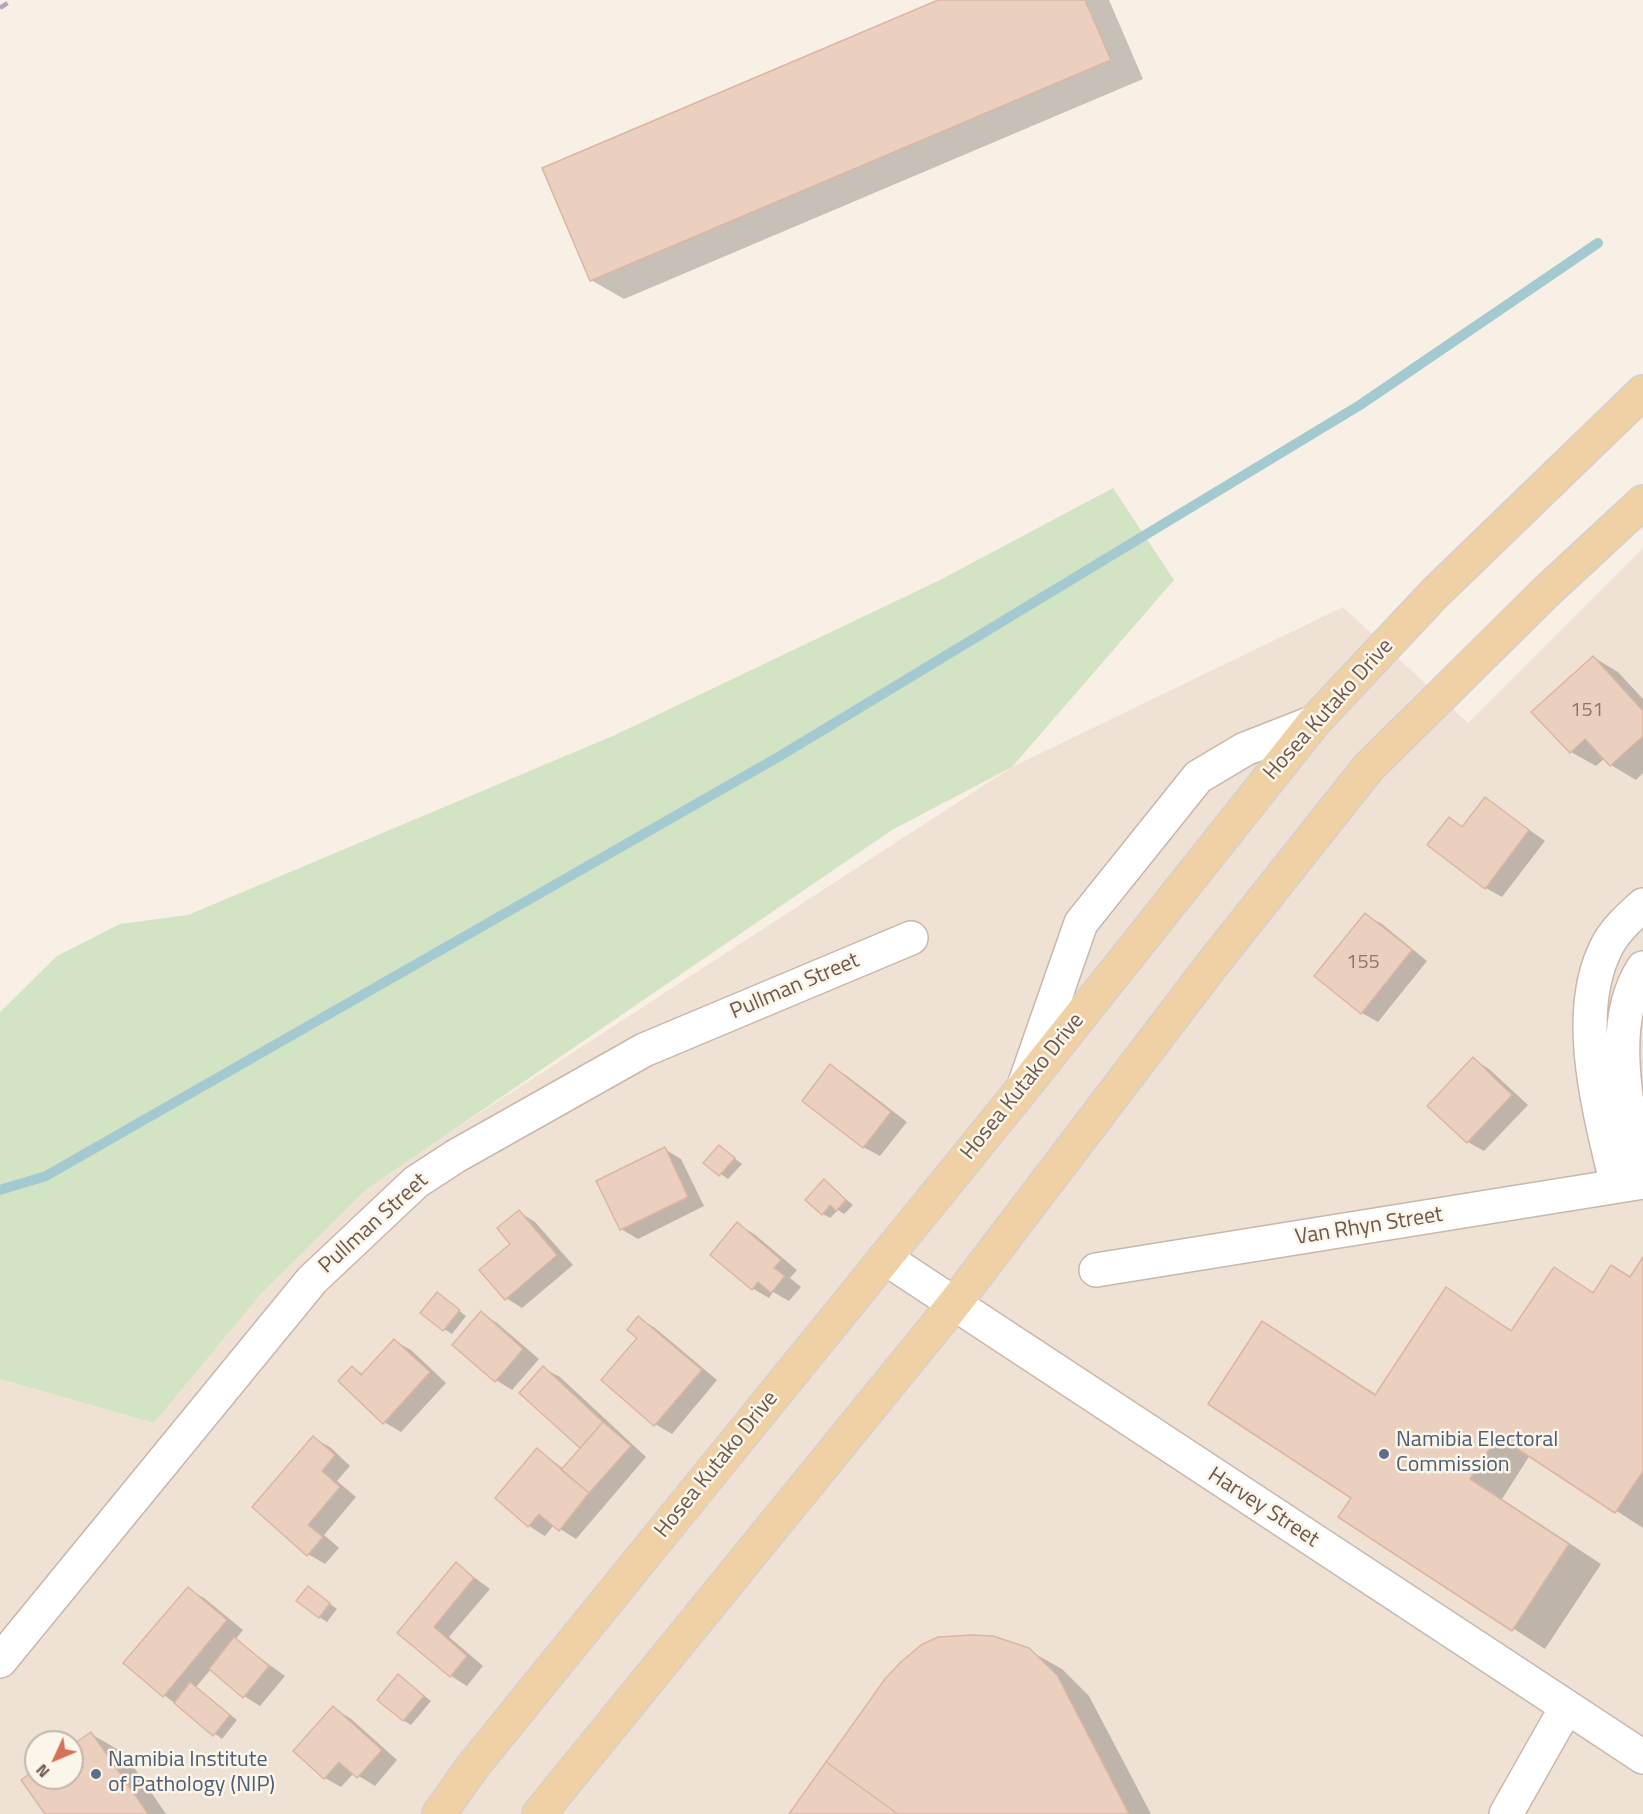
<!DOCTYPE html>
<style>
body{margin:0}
#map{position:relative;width:1643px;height:1814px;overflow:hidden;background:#f9f0e5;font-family:"Titillium Web",sans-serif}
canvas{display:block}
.north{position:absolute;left:24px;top:1730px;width:60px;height:60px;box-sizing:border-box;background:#fcf5ea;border:2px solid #c3b6ab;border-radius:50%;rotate:226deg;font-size:16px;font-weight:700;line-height:24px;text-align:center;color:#6e584d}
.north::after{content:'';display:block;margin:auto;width:21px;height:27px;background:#d37159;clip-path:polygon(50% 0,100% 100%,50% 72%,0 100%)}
</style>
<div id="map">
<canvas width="1643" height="1814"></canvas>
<div class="north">N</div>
</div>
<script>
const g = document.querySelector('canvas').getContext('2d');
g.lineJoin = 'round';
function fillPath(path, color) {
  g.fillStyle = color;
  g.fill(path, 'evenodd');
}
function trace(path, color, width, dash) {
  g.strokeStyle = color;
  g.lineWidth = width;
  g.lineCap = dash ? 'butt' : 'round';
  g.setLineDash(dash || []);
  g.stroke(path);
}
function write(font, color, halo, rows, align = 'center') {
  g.font = font + ' "Titillium Web",sans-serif';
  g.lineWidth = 5;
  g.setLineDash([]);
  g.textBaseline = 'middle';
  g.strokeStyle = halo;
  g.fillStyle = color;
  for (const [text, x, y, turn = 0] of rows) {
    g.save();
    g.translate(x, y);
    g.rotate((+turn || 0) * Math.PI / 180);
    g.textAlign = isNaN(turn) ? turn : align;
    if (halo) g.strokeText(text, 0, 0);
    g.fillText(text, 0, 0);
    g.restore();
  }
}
const residential = new Path2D(`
 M1643 548V1814H0V1379L154 1423 261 1294 367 1189 446 1135 1012 767 1343 607 1468 723ZM36 1742H72V1778H36Z`);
const green = new Path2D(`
 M1113 488 1174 580 1012 767 892 830 367 1189 261 1294 154 1423 0 1379V1012L57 956 120 924 188 915 615 735 940 580Z`);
const shadow = new Path2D(`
 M941 0H1109L1143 79 624 299 591 280Z
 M1593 657 1618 672 1643 699V773L1636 780 1611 765 1605 758 1596 766 1571 752Z
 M1486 799 1545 841 1502 897 1486 888 1450 819 1464 827Z
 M1365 915 1382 924 1427 961 1378 1022 1362 1013Z
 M1473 1059 1489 1069 1528 1105 1484 1151 1468 1142Z
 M831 1066 847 1076 907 1122 880 1156 863 1147Z
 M719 1147 742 1164 728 1179 705 1163Z
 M664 1149 681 1159 704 1206 638 1239 621 1229Z
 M824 1181 853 1205 844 1214 838 1210 830 1218 823 1214Z
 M519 1212 535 1222 573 1265 522 1308 506 1298Z
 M737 1224 754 1234 797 1270 790 1278 801 1287 789 1301 773 1292 769 1298 752 1288Z
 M1643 1259V1528L1530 1455 1502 1499 1601 1564 1545 1649 1340 1516 1353 1498 1263 1323 1377 1395 1446 1289 1513 1331 1554 1269 1595 1293 1631 1278Z
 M437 1294 466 1316 452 1334 444 1329Z
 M481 1313 497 1323 539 1359 512 1390 496 1380Z
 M639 1318 655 1328 717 1380 672 1434 655 1424 639 1338Z
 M395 1341 411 1350 446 1383 401 1432 384 1422 352 1368 363 1374Z
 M543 1368 560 1377 646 1457 576 1539 554 1525 545 1536 529 1526 538 1450 564 1469 583 1448 521 1393Z
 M313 1438 330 1447 350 1466 337 1481 356 1497 324 1535 339 1548 325 1564 308 1554 254 1507Z
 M456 1564 490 1589 449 1637 483 1666 467 1686 451 1676 399 1633Z
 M188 1589 204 1598 243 1630 235 1640 285 1676 260 1706 244 1696 211 1669 196 1687 237 1720 222 1739 164 1695Z
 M316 1593 337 1609 327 1622 319 1617Z
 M1028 1650 1062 1669 1089 1696 1151 1814H789Z
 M399 1676 431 1701 411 1725 403 1720Z
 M333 1708 350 1718 397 1760 375 1786 354 1773 341 1787 325 1778Z
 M91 1734 124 1753 166 1814H46L23 1780 36 1771V1778H72V1747Z`);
const stream = new Path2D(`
 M0 1190 46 1176 780 756 1360 405 1598 243`);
const building = new Path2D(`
 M938 0H1085L1111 60 590 281 542 168Z
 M1593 656 1643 711V736L1610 766 1585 739 1570 753 1531 712Z
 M1485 797 1529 830 1485 889 1427 845 1449 817 1462 827Z
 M1365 913 1412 950 1361 1014 1314 976Z
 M1473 1057 1512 1095 1467 1143 1427 1106Z
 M830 1064 891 1112 863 1148 802 1101Z
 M719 1145 735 1158 719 1176 703 1163Z
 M665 1147 688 1197 620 1230 596 1181Z
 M824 1179 846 1200 836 1211 830 1205 822 1215 805 1200Z
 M519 1210 557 1255 505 1300 479 1270 510 1244 497 1228Z
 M737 1222 781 1260 774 1268 785 1276 771 1293 758 1282 752 1290 710 1255Z
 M1643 1257V1471L1615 1513 1498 1436 1470 1479 1569 1544 1512 1631 1338 1517 1351 1498 1208 1404 1262 1321 1375 1395 1446 1287 1511 1331 1554 1267 1593 1293 1611 1265 1630 1277Z
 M437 1292 460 1310 443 1331 420 1313Z
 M481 1311 523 1349 495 1382 452 1345Z
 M638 1316 702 1370 654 1426 601 1380 637 1338 627 1330Z
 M394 1339 430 1372 383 1424 338 1381 352 1366 361 1375Z
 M543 1366 603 1422 580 1448 519 1393Z
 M603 1422 631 1446 589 1493 561 1470Z
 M313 1436 335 1455 322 1471 340 1487 308 1525 323 1537 307 1556 252 1507Z
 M537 1448 589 1493 559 1531 539 1514 528 1527 495 1498Z
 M456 1562 474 1578 434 1627 467 1656 450 1677 397 1633Z
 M308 1586 330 1603 319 1618 296 1601Z
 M188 1587 227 1620 163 1697 123 1663Z
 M973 1635 993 1636 1029 1648 1057 1675 1129 1814H898L826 1762 885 1679 901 1662 921 1645 938 1637Z
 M234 1637 269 1666 243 1698 209 1669Z
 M398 1674 424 1696 403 1721 377 1700Z
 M190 1682 230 1715 213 1736 174 1703Z
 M333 1706 382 1750 357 1778 339 1762 324 1779 293 1751Z
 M91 1732 148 1814H45L21 1780 36 1769V1778H72V1745Z
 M826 1762 898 1814H789Z`);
const minor = new Path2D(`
 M1025 1083 1081 923 1198 777 1245 749 1314 722
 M1641 1182C1630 1119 1605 1026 1643 968
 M1617 1186C1601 1116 1571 1014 1607 946 1615 930 1630 917 1643 905
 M885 1258 1643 1757
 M1096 1270 1643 1182
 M0 1661 312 1280 416 1182 456 1156 644 1050 911 938
 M1506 1814 1566 1708`);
const major = new Path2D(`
 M439 1814 473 1766 1023 1088 1314 722 1435 593 1643 392
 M539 1814 954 1304 1211 966 1368 768 1547 591 1643 502`);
const rail = new Path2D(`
 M0 8 12 0`);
const markers = [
 [1384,1454,6,"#5c6f8a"],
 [96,1774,6,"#5c6f8a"]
];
const numberNames = [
 ["151",1587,711],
 ["155",1363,963]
];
const streetNames = [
 ["Hosea Kutako Drive",1329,710,-48],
 ["Pullman Street",795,987,-23],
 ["Hosea Kutako Drive",1023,1087,-51],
 ["Pullman Street",374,1224,-42],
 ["Van Rhyn Street",1369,1227,-9],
 ["Hosea Kutako Drive",717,1465,-51],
 ["Harvey Street",1263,1508,33]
];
const serviceNames = [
 ["Namibia Electoral",1396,1441],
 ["Commission",1396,1466],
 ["Namibia Institute",108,1761],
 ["of Pathology (NIP)",108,1786]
];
fillPath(residential, '#efe2d4');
fillPath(green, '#d3e4c5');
fillPath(shadow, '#0003');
trace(stream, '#a3cad0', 10);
fillPath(building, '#ebd0c0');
trace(building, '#dbb6a2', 1.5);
trace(minor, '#c8b8ac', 36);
trace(major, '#d6d0cd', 36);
trace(minor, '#fff', 33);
trace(major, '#efd1a5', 33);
trace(rail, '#b3a5c0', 4.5, [9, 6]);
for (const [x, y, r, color] of markers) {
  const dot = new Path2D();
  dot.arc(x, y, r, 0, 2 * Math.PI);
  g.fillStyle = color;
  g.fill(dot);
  trace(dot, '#fcf5ea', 2);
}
write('20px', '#8d766a', null, numberNames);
write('22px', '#6e584d', '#fcf5ea', streetNames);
write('22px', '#4e5e75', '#fcf5ea', serviceNames, 'left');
</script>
